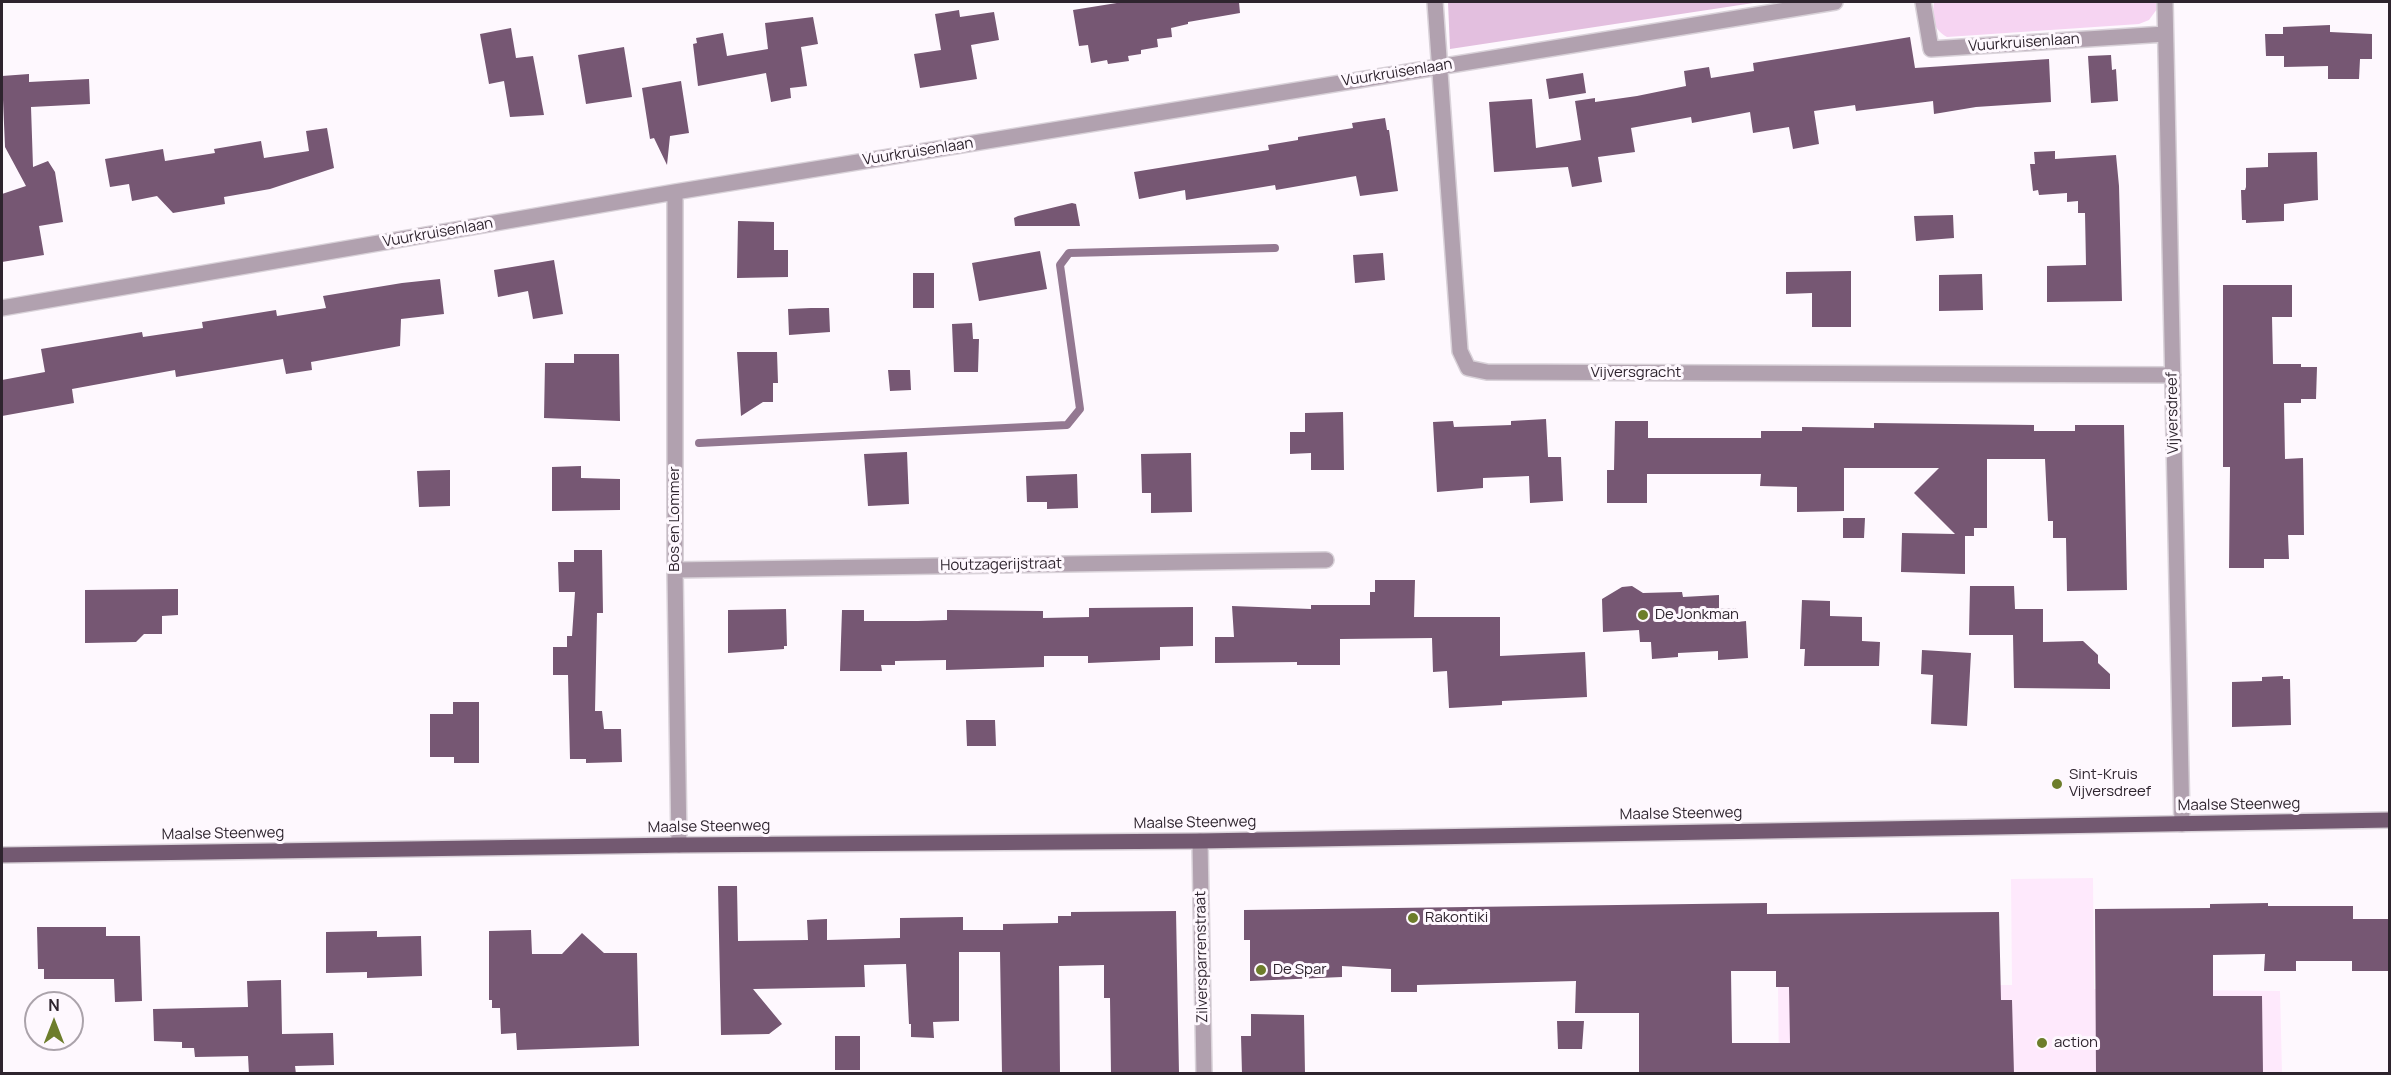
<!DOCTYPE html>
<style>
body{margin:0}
#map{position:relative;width:2391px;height:1075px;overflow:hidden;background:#fef8fe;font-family:Manrope,sans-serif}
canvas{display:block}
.frame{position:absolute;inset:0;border:3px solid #2e242e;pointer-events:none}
.north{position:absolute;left:24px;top:991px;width:60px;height:60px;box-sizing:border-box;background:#fef8fe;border:2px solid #aba3ab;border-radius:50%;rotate:0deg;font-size:16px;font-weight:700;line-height:24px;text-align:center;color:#2e242e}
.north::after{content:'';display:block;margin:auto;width:21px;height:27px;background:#6d7d2b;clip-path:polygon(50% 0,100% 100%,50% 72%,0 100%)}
</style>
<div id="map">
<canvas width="2391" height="1075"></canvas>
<div class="frame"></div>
<div class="north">N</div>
</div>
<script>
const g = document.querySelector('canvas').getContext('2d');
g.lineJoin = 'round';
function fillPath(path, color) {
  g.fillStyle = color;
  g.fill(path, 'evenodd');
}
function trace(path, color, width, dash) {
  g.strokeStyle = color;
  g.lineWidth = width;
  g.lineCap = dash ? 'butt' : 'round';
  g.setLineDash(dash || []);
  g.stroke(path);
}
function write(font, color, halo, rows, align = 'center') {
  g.font = font + ' Manrope,sans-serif';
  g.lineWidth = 6;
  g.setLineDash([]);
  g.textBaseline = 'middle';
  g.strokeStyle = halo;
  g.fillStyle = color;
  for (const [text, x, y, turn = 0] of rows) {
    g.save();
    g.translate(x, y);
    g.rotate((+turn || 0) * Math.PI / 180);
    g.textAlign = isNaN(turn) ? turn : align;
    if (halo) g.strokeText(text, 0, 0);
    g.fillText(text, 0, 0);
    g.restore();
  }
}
const built = new Path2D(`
 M2093 878 2094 989 2280 991 2282 1073H1779L1778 986 2012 985 2011 879Z`);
const green = new Path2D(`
 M1934 2H2156L2157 9 2149 20 2139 24 1947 37C1932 29 1932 17 1934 2Z`);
const forest = new Path2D(`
 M1448 2H1760L1450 49Z`);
const stream = new Path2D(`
 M699 443 1067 425 1080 409 1060 265 1069 253 1275 248`);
const building = new Path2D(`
 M1123 2H1239L1240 13 1188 22V24L1171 28 1172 37 1157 39 1158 47 1141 50V54L1128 56 1129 61 1108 64 1107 60 1091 63 1088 45 1079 46 1073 10Z
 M959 10 960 17 994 12 999 40 971 45 977 79 920 88 914 54 941 50 935 14Z
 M813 17 818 44 801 47 807 86 790 88 791 98 771 102 766 73 698 86 693 44 697 43 696 38 723 33 727 56 768 49 765 23Z
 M2330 25V32L2372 34V59H2360L2359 79H2328V66L2284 67V56H2266L2265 34H2283V27Z
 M511 28 516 58 533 56 544 115 510 117 504 81 489 84 480 34Z
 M1910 37 1915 68 2049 59 2051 102 1976 107 1934 114 1933 101 1856 111 1855 105 1814 111 1819 144 1793 149 1789 127 1753 133 1750 112 1692 123 1691 117 1631 128 1635 152 1598 157 1602 182 1572 187 1568 167 1494 172 1489 102 1532 99 1536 148 1581 140 1575 101 1595 98V102L1637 96 1686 86 1684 71 1709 67 1711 78 1754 71 1753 63Z
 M624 47 632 97 586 104 578 55Z
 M2111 55 2112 70 2116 69 2118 101 2091 103 2088 56Z
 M1583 73 1586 93 1549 99 1546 79Z
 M29 74V82L89 79 90 104 31 107 33 167 48 161 55 172 63 222 39 226 44 255 2 262V194L26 186 5 147 2 76Z
 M681 81 689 133 670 136 667 165 654 138 650 139 642 88Z
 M1385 118 1387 130H1389L1398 191 1360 196 1356 176 1276 190 1275 185 1186 200 1185 190 1139 199 1134 172 1269 150 1268 145 1298 140V137L1353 128 1352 123Z
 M327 128 334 168 270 189 224 197 225 204 173 213 157 196 132 201 129 184 110 187 105 159 163 149 165 161 215 153 214 149 261 141 264 158 309 151 306 131Z
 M2055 151V159L2116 155 2119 186 2122 301 2047 302V266L2086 265 2085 213H2078V201L2067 202V193L2039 195 2038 190 2033 191 2030 164H2035L2034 152Z
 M2317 152 2318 200 2284 204V221L2246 223V220H2242L2241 190H2245L2246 187V168L2268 167V153Z
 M1072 203 1076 204 1080 226H1015L1014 218 1018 216Z
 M1953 215 1954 238 1916 241 1914 216Z
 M738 221 774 222V250H788V277L737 278Z
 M1040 251 1047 289 979 301 972 263Z
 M1383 253 1385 280 1355 283 1353 255Z
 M554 260 563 314 533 319 528 291 498 297 494 270Z
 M1851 271V327H1812V293L1786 294V272Z
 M913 273H934V308H913Z
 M1982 274 1983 310 1939 311V275Z
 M440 279 444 314 401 319 400 346 311 362 312 370 286 374 283 359 176 377 175 370 72 389 74 403 2 416V380L45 372 41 349 142 332 143 337 203 328 202 322 276 310 277 316 326 308 323 296 402 283Z
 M2223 285H2292V317H2272L2273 364H2301V367H2317L2316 399H2301V403H2284L2285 459 2303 458 2304 535H2288L2289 559H2264V568H2229L2230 467H2223Z
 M811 308H829L830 332 789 335 788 309Z
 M972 323 973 339H979L978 372H954L952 324Z
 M737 352H777L778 383H773V402H763L741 416Z
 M574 354H619L620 421 544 418 545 363H574Z
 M888 370H910L911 390 890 391Z
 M1343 412 1344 470H1311V453L1290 454V432H1305V413Z
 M1546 419 1548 457H1561L1563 501 1530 503 1529 476 1483 478V488L1437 492 1433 422 1453 421 1454 427 1511 425V421Z
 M1615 421H1648V438H1761V431H1802V427L1874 428V423L2034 425V431H2075V425H2124L2127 590 2067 591 2066 538H2053V521H2048L2045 459H1987V528H1974V536H1965V574L1901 572 1902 533 1955 534 1914 493 1939 468H1844V511L1797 512V487L1760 486 1761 474H1647V503H1607V470H1614Z
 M907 452 909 504 868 506 864 454Z
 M1191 453 1192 512 1151 513V493H1142L1141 454Z
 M581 466V478L620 479V510L552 511V467Z
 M450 470V506L419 507 417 471Z
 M1077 474 1078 508 1047 509V502H1027L1026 476Z
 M1843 518H1865L1864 538H1843Z
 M574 550H602L603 613H597L595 711H602L604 729H621L622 762 586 763V759H570L568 675H553V647H567V636H572L575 592H559L558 562H574Z
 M1375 580H1415L1414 617H1500V656L1585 652 1587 697 1502 701V705L1449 708 1447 671 1433 672 1432 638 1340 639V665H1297V662L1215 663V637H1234L1232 606 1311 609V605H1370V592H1375Z
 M1632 586 1643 593 1682 592 1683 597 1719 595V609L1736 608 1737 622 1746 621 1748 658 1718 660V651L1678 653V657L1652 659 1651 642H1640L1639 630 1603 632 1602 599 1622 587Z
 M1970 586H2014L2015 609H2043V642L2083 641 2098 655V663L2110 674V689L2014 688 2013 635H1969Z
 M178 589V615L162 616V634H144L136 642 85 643V590Z
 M1802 600 1830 601V616L1862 617V641L1880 642 1879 666H1804L1805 649H1800Z
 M1193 607V646L1160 647V660L1088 663V656H1044V667L946 670V660L895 661V665H881L882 671H840L842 610H864V621H918L947 620V610L1043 611V618L1089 617V608Z
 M786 609 787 646H784V649L728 653V610Z
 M1922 650 1971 653 1967 726 1931 724 1933 675 1921 674Z
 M2283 676V679H2290L2291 725 2232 727V682L2262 681V677Z
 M453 702H479V763H454V757H430V714H453Z
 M966 720H995L996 746H967Z
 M718 886H737L738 941 808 940 807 920 827 919V940L900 938V918L963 917V930H1003V924L1058 923V916H1071V912L1176 911 1179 1074H1111L1110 998H1104V965L1059 966 1060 1074H1002L1000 952H959V1021L933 1022 934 1038 911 1037V1024H909L906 964 864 965 865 987 753 989 782 1024 769 1034 721 1035Z
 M1767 903V914L1999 912 2001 1000H2012L2014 1074H1639V1013H1575L1576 981 1417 985V992H1391V969L1342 966V977L1250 981V940H1244V910ZM1731 971H1776V987H1789L1790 1043H1732Z
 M2268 903V906H2353V919H2390V971H2352V961H2296V971H2264L2265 954 2213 955V996H2262L2263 1074H2096L2095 909 2210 908V904Z
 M37 927H106V936H140L142 1001 115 1002 114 979H44V969H38Z
 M531 930 532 954H562L582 933 604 953H637L639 1046 517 1050 516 1033 501 1034 500 1008H492V1000H489V931Z
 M377 931V937L421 936 422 976 367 978V972L326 973V932Z
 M281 980 282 1034 333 1033 334 1065 295 1066 296 1074H249L248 1056 195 1057 194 1048H182V1042L154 1041 153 1009 248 1007 247 981Z
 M1251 1014 1304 1015 1305 1074H1242L1241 1036H1251Z
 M1557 1021H1584L1582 1049H1558Z
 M835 1036H860V1070H835Z`);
const street = new Path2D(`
 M1435 2 1460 351 1468 368 1487 372 2173 375
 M1923 2 1931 49 2165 34
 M2165 2 2182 824
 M675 192V570L679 845
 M2 308 675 192 1835 2
 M675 570 1326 560
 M1200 841 1204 1074`);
const primary = new Path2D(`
 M2 855 679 845 1200 841 2390 820`);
const markers = [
 [1643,615,6,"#6d7d2b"],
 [2057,784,6,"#6d7d2b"],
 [1413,918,6,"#6d7d2b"],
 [1261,970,6,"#6d7d2b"],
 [2042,1043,6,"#6d7d2b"]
];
const streetNames = [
 ["Vuurkruisenlaan",2024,43,-4],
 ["Vuurkruisenlaan",1397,73,-9],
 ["Vuurkruisenlaan",918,152,-9],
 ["Vuurkruisenlaan",438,233,-10],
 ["Vijversgracht",1636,373],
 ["Vijversdreef",2173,413,-91],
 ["Bos en Lommer",675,519,-90],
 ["Houtzagerijstraat",1001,565,-1],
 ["Maalse Steenweg",2239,805,-1],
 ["Maalse Steenweg",1681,814,-1],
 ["Maalse Steenweg",1195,823,-1],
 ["Maalse Steenweg",709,827,-1],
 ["Maalse Steenweg",223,834,-1],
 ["Zilversparrenstraat",1202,957,-91]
];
const poiNames = [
 ["De Jonkman",1655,615],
 ["Sint-Kruis",2069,775],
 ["Vijversdreef",2069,792],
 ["Rakontiki",1425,918],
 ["De Spar",1273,970],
 ["action",2054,1043]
];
fillPath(built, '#fee9fc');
fillPath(green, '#f6d4f2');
fillPath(forest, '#e3bfdf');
trace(stream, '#937891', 8);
fillPath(building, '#765773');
trace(street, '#d9d2d9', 18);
trace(primary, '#d9d2d9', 18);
trace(street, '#b1a1af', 15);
trace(primary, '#735971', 15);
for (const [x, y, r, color] of markers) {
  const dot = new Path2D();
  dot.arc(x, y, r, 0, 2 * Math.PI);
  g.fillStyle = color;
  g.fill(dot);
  trace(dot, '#fef8fe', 2);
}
write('15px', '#2e242e', '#fef8fe', streetNames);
write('15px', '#2e242e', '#fef8fe', poiNames, 'left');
</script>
